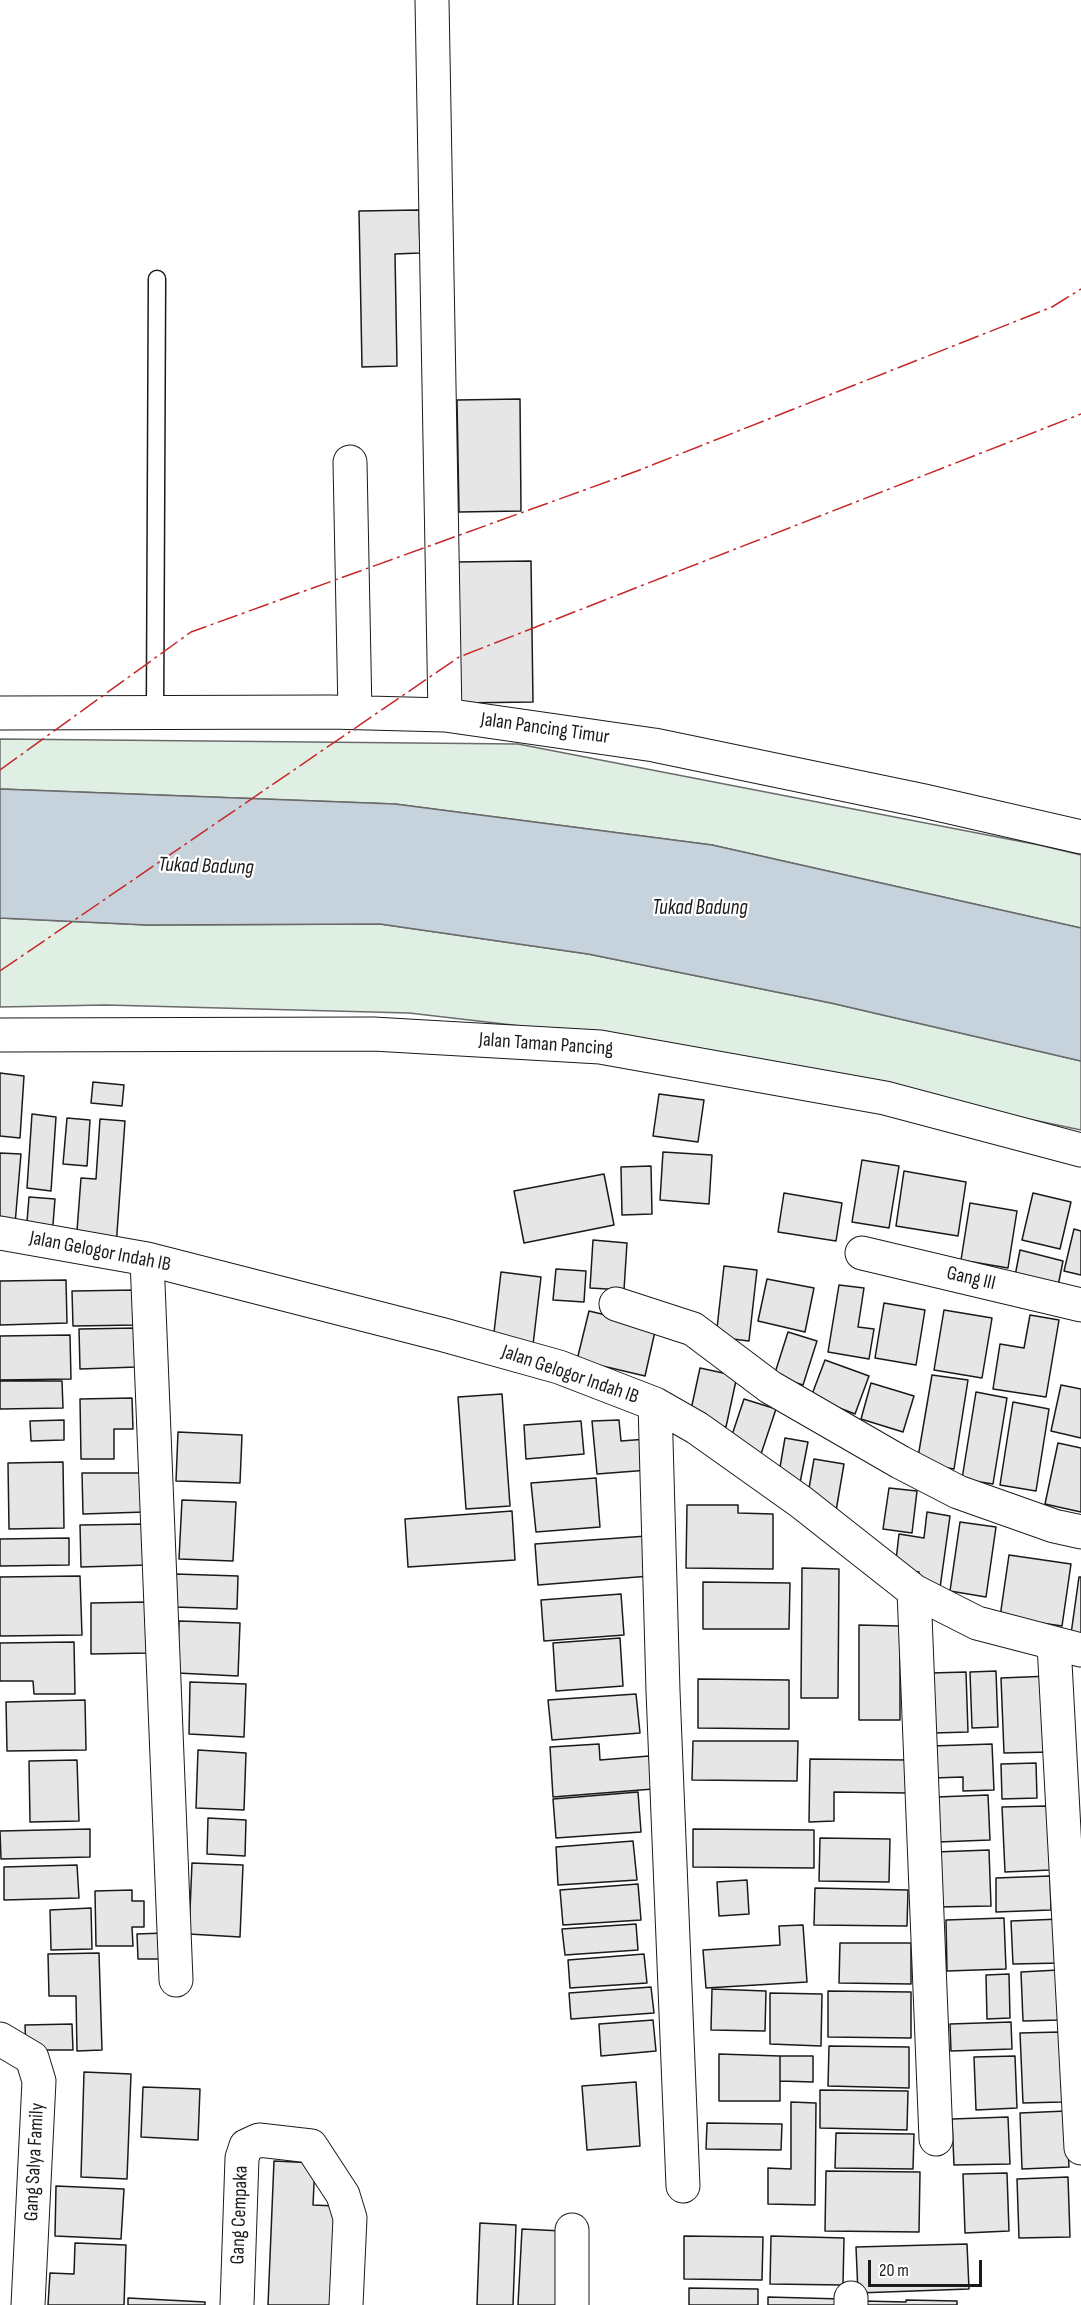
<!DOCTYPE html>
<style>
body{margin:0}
#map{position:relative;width:1081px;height:2305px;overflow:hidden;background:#fff;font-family:"Sofia Sans Condensed",sans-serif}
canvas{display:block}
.scale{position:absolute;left:868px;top:2260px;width:114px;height:27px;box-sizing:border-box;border:3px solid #1a1a1a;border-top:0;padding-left:8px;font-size:18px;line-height:21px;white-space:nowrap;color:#1a1a1a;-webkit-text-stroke:4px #fff;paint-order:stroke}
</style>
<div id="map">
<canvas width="1081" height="2305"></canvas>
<div class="scale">20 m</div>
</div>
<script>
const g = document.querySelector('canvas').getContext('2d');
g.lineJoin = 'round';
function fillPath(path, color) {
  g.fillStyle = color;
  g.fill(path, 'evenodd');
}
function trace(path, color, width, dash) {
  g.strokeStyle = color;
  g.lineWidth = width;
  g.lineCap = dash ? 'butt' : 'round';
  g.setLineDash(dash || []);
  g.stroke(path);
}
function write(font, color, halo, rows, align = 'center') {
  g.font = font + ' "Sofia Sans Condensed",sans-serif';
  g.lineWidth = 4.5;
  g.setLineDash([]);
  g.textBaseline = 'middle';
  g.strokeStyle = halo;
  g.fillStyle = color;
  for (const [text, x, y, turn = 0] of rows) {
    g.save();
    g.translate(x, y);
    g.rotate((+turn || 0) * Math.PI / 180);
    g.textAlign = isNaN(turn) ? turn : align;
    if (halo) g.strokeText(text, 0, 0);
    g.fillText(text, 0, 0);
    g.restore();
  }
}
const green = new Path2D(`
 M0 739 518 744 1039 845 1081 855V928L712 845 395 804 0 789Z
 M0 918 147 925 380 924 588 954 831 1003 1081 1061V1130L668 1043 409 1013 106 1005 0 1007Z`);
const water = new Path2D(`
 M0 789 395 804 712 845 1081 928V1061L831 1003 588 954 380 924 147 925 0 918Z`);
const building = new Path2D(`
 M419 210 420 253 395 254 397 366 362 367 359 211Z
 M520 399 521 511 459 512 457 400Z
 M531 561 533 702 457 703 455 562Z
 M0 1073 24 1076 20 1138 0 1136Z
 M93 1082 124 1085 122 1106 91 1103Z
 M659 1094 704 1100 698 1142 653 1136Z
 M32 1114 56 1117 51 1191 27 1188Z
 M67 1118 90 1120 87 1166 63 1164Z
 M100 1119 125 1121 116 1247 76 1244 81 1178 96 1179Z
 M663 1152 712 1155 709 1204 660 1200Z
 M0 1153 21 1154 15 1224 0 1223Z
 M862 1160 899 1166 889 1228 852 1222Z
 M651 1166 652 1214 622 1215 621 1167Z
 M904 1171 966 1182 958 1236 896 1226Z
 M604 1174 614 1225 524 1243 514 1191Z
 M784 1193 842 1203 836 1241 778 1232Z
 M1033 1193 1071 1202 1060 1249 1022 1240Z
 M29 1197 55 1199 52 1237 26 1234Z
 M970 1203 1017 1211 1008 1268 961 1260Z
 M1074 1229 1081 1231V1275L1064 1271Z
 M593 1240 627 1243 624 1290 590 1288Z
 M1020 1250 1063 1261 1058 1286 1015 1276Z
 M724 1266 757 1270 749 1341 716 1337Z
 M556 1269 586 1271 584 1302 553 1300Z
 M501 1272 541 1277 533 1345 493 1341Z
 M767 1279 814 1288 805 1332 758 1321Z
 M66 1280 67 1323 0 1325V1281Z
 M839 1285 864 1288 858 1327 874 1329 869 1359 828 1352Z
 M137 1290V1325L73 1326 72 1291Z
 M884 1303 925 1310 916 1365 875 1358Z
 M944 1310 992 1318 982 1378 934 1370Z
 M589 1311 656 1327 645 1376 577 1360Z
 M1030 1315 1059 1320 1046 1397 993 1389 1000 1344 1024 1348Z
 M137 1328V1367L80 1369 79 1329Z
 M788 1332 817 1341 803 1385 774 1376Z
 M70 1335 71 1379 0 1380V1336Z
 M825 1360 869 1376 855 1414 811 1397Z
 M700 1368 737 1376 726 1427 689 1419Z
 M932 1375 968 1380 954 1469 917 1463Z
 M0 1381H62L63 1408 0 1409Z
 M871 1383 914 1396 903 1432 861 1419Z
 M1061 1385 1081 1389V1438L1051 1431Z
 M976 1392 1007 1398 993 1484 962 1479Z
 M502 1394 510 1506 466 1509 458 1397Z
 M132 1398 133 1429H114V1459H81L80 1399Z
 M744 1399 776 1409 760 1457 728 1447Z
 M1013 1402 1049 1409 1036 1491 1000 1485Z
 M64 1420V1440L31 1441 30 1421Z
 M619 1420 621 1441 647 1439 649 1470 597 1474 592 1421Z
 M581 1421 584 1454 526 1459 524 1425Z
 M178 1432 242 1435 240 1483 176 1481Z
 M785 1438 808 1442 800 1483 778 1479Z
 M1058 1443 1081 1448V1512L1045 1504Z
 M814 1459 844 1464 836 1511 806 1506Z
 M63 1462 64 1528 9 1529 8 1463Z
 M82 1473H144L145 1512 83 1514Z
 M596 1478 600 1527 536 1532 531 1483Z
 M889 1488 917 1491 912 1533 883 1529Z
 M182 1500 236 1502 233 1561 179 1559Z
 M687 1505H738V1513L773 1514V1569L686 1568Z
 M512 1511 515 1560 408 1567 405 1519Z
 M927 1512 950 1516 940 1588 917 1584 919 1572 895 1569 899 1534 924 1538Z
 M960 1522 996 1527 986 1597 950 1591Z
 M147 1524V1565L81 1567 80 1525Z
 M647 1536 650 1576 538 1585 535 1544Z
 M69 1538V1565L0 1566V1539Z
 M1009 1555 1071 1564 1062 1626 1000 1617Z
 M802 1568 839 1569 838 1698H801Z
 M175 1574 238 1576 237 1609 174 1607Z
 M80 1576 82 1635 0 1636V1577Z
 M1079 1577H1081V1642L1070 1641Z
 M703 1582 790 1583 789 1629H703Z
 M621 1594 624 1635 544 1641 541 1600Z
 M148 1602 150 1653 91 1654V1603Z
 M179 1621 240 1623 238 1676 177 1673Z
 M859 1625 900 1626V1720H859Z
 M620 1638 623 1686 556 1691 553 1643Z
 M74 1642 75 1694H34L33 1681H0V1643Z
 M996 1671 998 1727 972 1728 970 1672Z
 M966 1672 968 1732 934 1733 931 1673Z
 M1050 1676 1052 1752 1004 1753 1001 1678Z
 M698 1679 789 1680V1729L698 1728Z
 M190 1682 246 1684 244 1737 189 1734Z
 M636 1694 640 1733 552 1740 548 1700Z
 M85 1700 86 1750 7 1751 6 1702Z
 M693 1741H798L797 1781 692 1780Z
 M599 1744 600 1760 649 1756 653 1789 553 1797 550 1747Z
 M992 1744 994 1790 963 1791V1777L933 1778 932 1746Z
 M198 1750 246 1753 244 1810 196 1808Z
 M810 1759 909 1760V1793L834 1792V1821L809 1822Z
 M77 1760 79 1821 30 1822 29 1761Z
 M1036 1763 1037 1798 1002 1799 1001 1764Z
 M638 1792 641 1832 556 1838 553 1799Z
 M988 1795 990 1840 938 1842 937 1797Z
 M1047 1806 1050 1870 1005 1872 1002 1807Z
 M208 1818 246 1820 245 1856 207 1854Z
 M90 1829V1857L1 1859 0 1831Z
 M693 1829 814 1830V1868L693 1867Z
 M820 1838 890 1839 889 1882 819 1881Z
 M633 1841 637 1880 558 1885 556 1847Z
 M989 1850 991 1906 937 1907 935 1852Z
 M192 1863 243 1865 240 1937 189 1934Z
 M77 1865 79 1898 4 1900V1867Z
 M1050 1876 1051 1910 996 1912V1878Z
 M747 1880 749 1914 719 1916 717 1882Z
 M638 1884 641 1920 563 1925 560 1890Z
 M815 1888 908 1890 907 1926 814 1925Z
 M132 1890V1901H144V1927H132L133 1946H96L95 1891Z
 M91 1908 92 1949 51 1950 50 1910Z
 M1004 1918 1006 1969 947 1971 946 1920Z
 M1060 1919 1062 1963 1013 1964 1011 1921Z
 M636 1924 638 1950 565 1955 562 1929Z
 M803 1925 807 1982 706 1988 703 1950 780 1945 779 1926Z
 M164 1933 165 1959H138L137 1934Z
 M840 1943H911V1984L839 1983Z
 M99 1953 102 2050 77 2051 76 1996H49L48 1954Z
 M644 1954 647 1983 570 1988 568 1960Z
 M1058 1970 1060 2020 1023 2021 1021 1972Z
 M1009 1974 1010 2018 987 2019 986 1975Z
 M651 1987 654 2013 571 2019 569 1993Z
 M712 1989 766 1991 765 2031 711 2030Z
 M828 1991 911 1992V2038L828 2037Z
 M770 1993 822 1994 821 2046 770 2044Z
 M653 2020 656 2051 601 2056 599 2024Z
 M1011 2022 1012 2049 951 2051 950 2024Z
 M72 2024 73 2050H26L25 2025Z
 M1060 2032 1062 2102 1023 2103 1020 2033Z
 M829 2046 909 2047V2088L828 2086Z
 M719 2054 780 2056V2101H719Z
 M780 2056H813V2082L780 2081Z
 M1015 2056 1017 2108 976 2110 974 2057Z
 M84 2072 131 2074 127 2179 81 2177Z
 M636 2082 640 2146 587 2150 582 2086Z
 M143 2087 200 2089 198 2140 141 2137Z
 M820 2090 908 2091 907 2130 820 2128Z
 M791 2102 816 2103 815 2205 768 2204V2168L791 2169Z
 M1066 2111 1069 2167 1022 2169 1020 2113Z
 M1008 2117 1010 2164 954 2165 952 2119Z
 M707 2123 782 2124 781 2150 706 2149Z
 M836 2133 914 2134 913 2169 835 2168Z
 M274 2161 315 2163 313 2205 335 2206 332 2305H268Z
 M826 2171 920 2172 919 2232 825 2231Z
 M1007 2173 1009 2231 965 2233 963 2174Z
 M1068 2177 1070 2237 1019 2238 1017 2179Z
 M56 2186 124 2189 121 2239 55 2236Z
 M480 2223 516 2225 513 2305H477Z
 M522 2229 562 2231 559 2305H518Z
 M684 2236 763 2237 762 2280 684 2279Z
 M771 2236 844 2238 843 2285 770 2284Z
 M75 2243 126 2245 124 2305H48L50 2273 74 2274Z
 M967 2244 969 2289 858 2293 856 2247Z
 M689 2288 758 2289V2305H689Z
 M768 2297 842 2299V2305H768Z
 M128 2298 205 2302V2305H128Z
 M906 2300 957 2301V2305H862L863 2301 906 2302Z`);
const service = new Path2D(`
 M155 713 157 279`);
const minor = new Path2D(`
 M432 0 445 715
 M350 462 355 713
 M0 713 330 712 445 715 654 745 924 801 1081 837
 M0 1233 147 1259 444 1335 559 1367 655 1404 697 1428 801 1502 914 1591 977 1623 1081 1650
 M862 1253 1081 1305
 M147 1259 176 1980
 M616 1304 693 1329 770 1387 900 1462 958 1492 1054 1526 1081 1532
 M655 1404 663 1691 683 2186
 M914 1591 936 2139
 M1054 1644 1081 2148
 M0 2039 32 2058 39 2081 28 2305
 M851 2298V2305
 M237 2305 242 2158 246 2146 259 2140 311 2146 343 2195 350 2218 346 2305
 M572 2305V2230`);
const tertiary = new Path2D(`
 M0 1035 373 1034 600 1047 885 1098 1081 1150`);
const power = new Path2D(`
 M0 770 191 632 637 471 1052 307 1081 289
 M0 971 459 657 1081 414`);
const streetNames = [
 ["Jalan Pancing Timur",545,729,8],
 ["Jalan Taman Pancing",546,1045,4],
 ["Jalan Gelogor Indah IB",100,1252,11],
 ["Gang III",971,1279,13],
 ["Jalan Gelogor Indah IB",570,1375,19],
 ["Gang Salya Family",35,2162,-87],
 ["Gang Cempaka",240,2215,-88]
];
const waterNames = [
 ["Tukad Badung",206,867,2],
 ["Tukad Badung",700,909]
];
fillPath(green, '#e0efe3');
trace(green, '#6a6a6a', 1.5);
fillPath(water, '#c6d2dc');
trace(water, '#6a6a6a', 1.5);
fillPath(building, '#e6e6e6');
trace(building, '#1a1a1a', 1.5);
trace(service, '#1a1a1a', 19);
trace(minor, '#1a1a1a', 35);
trace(tertiary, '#1a1a1a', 35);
trace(service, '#fff', 16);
trace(minor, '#fff', 33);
trace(tertiary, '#fff', 33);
trace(power, '#c62828', 1.5, [21, 4.5, 3, 4.5]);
write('20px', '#1a1a1a', '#fff', streetNames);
write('italic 21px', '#1a1a1a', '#fff', waterNames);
</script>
